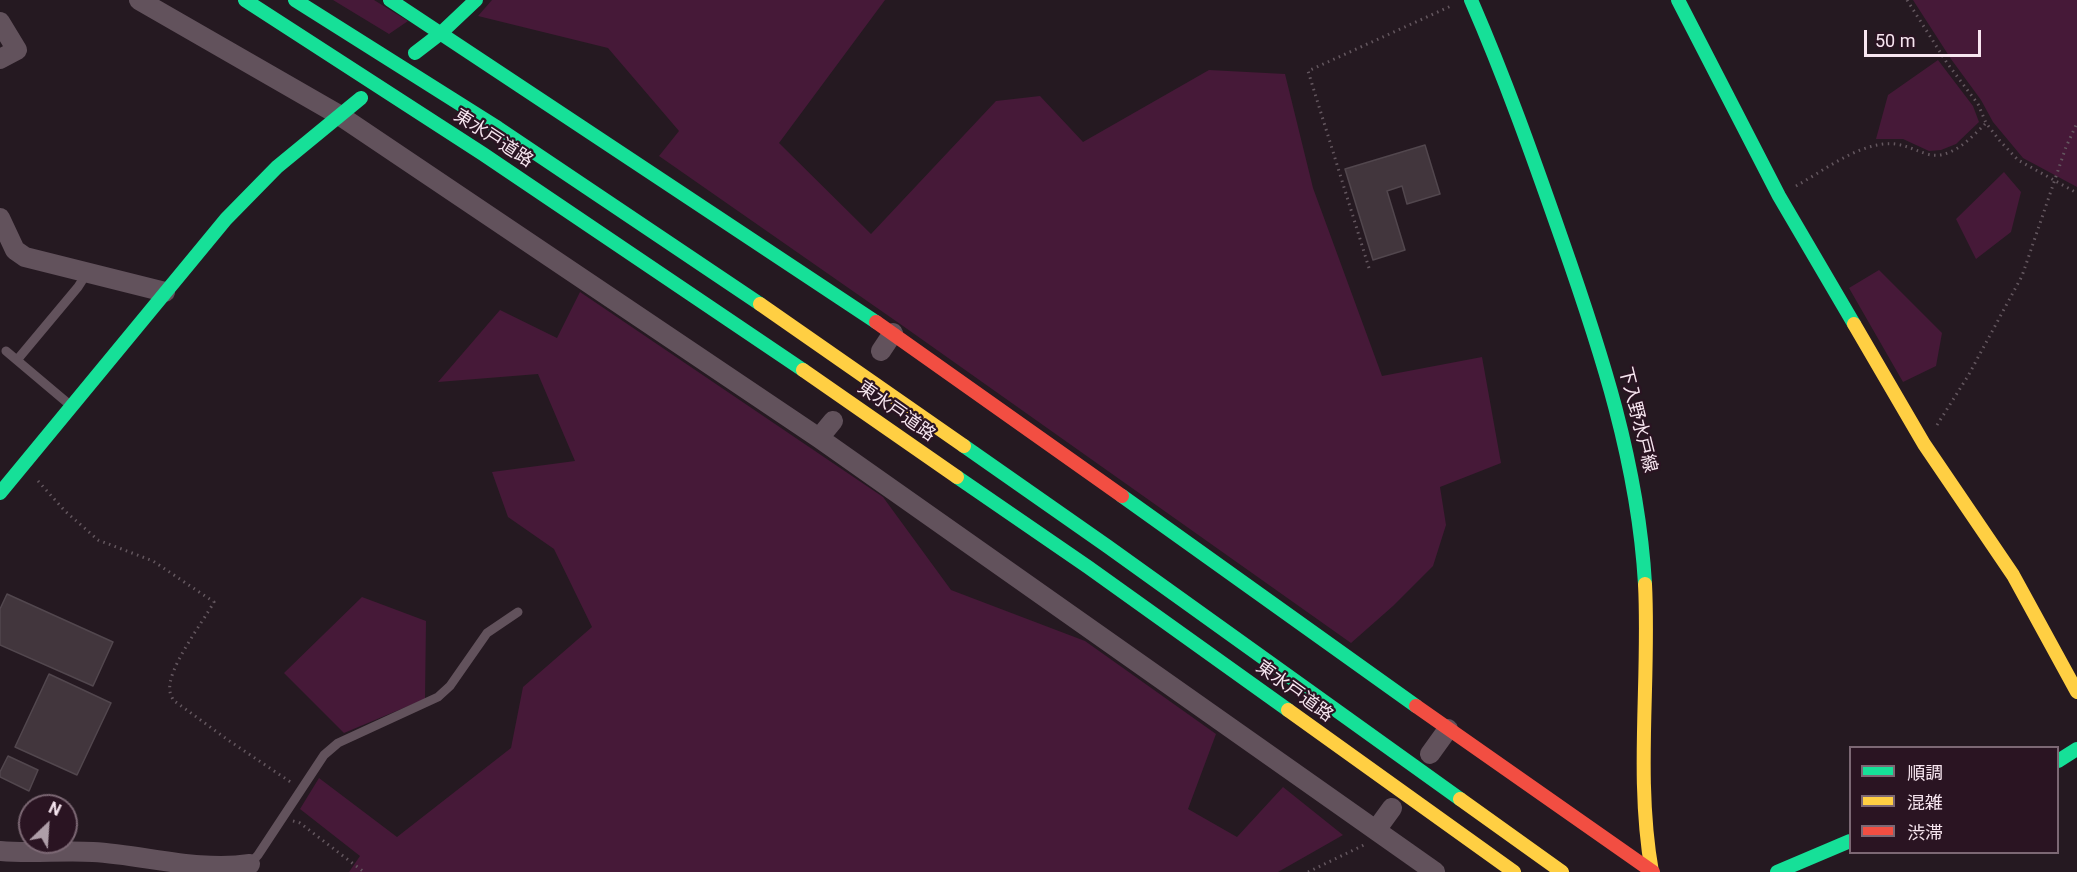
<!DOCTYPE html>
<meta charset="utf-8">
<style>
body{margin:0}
#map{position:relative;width:2077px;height:872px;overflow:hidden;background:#251921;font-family:Roboto,"Noto Sans JP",sans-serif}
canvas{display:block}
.legend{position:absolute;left:1849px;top:746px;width:210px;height:108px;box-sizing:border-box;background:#2a1422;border:2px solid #7c6874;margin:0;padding:8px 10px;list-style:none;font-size:18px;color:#f7e6f0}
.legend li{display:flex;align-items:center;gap:12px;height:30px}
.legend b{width:30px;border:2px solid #7c6874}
.north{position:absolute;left:18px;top:794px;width:60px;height:60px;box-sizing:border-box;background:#2a1422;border:2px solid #7c6874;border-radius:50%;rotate:25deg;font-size:16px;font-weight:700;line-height:24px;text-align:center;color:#f7e6f0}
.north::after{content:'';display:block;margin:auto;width:21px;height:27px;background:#ae9ea8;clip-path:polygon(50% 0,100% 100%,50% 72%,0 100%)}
.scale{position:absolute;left:1864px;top:30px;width:117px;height:27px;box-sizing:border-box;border:3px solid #f7e6f0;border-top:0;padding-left:8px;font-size:18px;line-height:21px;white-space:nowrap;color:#f7e6f0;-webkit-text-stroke:4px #2a1422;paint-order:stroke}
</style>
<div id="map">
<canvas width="2077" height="872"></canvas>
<ul class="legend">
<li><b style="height:8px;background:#16e098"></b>順調</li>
<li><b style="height:8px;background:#ffcf43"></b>混雑</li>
<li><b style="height:8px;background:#f24e42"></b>渋滞</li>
</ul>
<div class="north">N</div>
<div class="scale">50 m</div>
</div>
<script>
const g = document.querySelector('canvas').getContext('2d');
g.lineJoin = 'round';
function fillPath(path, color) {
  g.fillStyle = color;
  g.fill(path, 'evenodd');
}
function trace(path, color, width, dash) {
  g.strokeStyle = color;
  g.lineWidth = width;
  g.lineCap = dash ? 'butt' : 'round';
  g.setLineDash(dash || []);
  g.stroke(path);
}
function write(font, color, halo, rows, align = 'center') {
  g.font = font + ' Roboto,"Noto Sans JP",sans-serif';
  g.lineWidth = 4.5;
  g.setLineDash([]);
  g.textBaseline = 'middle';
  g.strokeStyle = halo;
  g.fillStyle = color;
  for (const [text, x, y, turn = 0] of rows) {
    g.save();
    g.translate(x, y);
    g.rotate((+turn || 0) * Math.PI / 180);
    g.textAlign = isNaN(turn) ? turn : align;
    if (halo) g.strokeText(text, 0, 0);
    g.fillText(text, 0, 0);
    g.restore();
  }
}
const green = new Path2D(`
 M333 0H374L408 21 389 34Z
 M492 0H885L779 143 871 234 996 101 1040 96 1083 142 1209 70 1285 74 1313 188 1382 376 1482 357 1501 463 1440 487 1446 525 1433 566 1393 606 1351 643 903 326 659 156 679 131 608 48 478 16Z
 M1913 0H2077V187L2023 158 1993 122 1981 100 1951 59Z
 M1938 60 1973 106 1979 122 1956 144 1941 150 1929 151 1903 139H1876L1888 95Z
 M2004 172 2021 192 2011 232 1976 259 1956 219Z
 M1879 270 1942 333 1936 366 1903 382 1849 288Z
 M580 292 883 497 951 590 1085 641 1216 734 1188 809 1237 837 1283 787 1343 835 1278 872H349L360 856 300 809 319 778 397 837 511 748 523 687 592 627 554 549 508 517 492 472 575 461 538 374 438 382 500 310 557 338Z
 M362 597 426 621 425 699 344 733 284 673Z`);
const building = new Path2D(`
 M1425 145 1440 194 1407 204 1402 186 1387 191 1405 250 1373 260 1345 169Z
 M7 594 113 642 93 686 0 645V609Z
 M49 674 111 703 77 775 15 747Z
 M8 756 38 770 29 791 0 777V772Z`);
const path = new Path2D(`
 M1907 0 1947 63 1978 104 1986 123 2000 141 2018 160 2077 193
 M1796 186C1823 171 1852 148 1883 144 1901 142 1911 149 1927 154 1950 161 1971 138 1986 123
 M1369 268 1308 71 1451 6
 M1937 425 1968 376 2022 276 2066 147 2077 123
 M38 481 65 511 98 540 153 561 214 602C203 622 166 670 170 691 170 694 172 697 173 700L228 740 292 783
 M293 821 300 823 364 872
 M1308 872 1366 844`);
const lane = new Path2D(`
 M6 351 70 405
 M17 360 78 287 87 273
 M250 864 258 855 324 755 338 743 438 697 450 686 487 633 518 612`);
const street = new Path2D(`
 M139 0 339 115 819 438 1435 872
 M0 22 17 50 0 59
 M0 218 15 250 25 257 165 292
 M881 351 893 333
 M819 438 833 421
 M1430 754 1448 729
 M1376 830 1392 808
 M0 851C31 854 62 850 93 852 145 855 199 872 250 864`);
const fast = new Path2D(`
 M245 0 483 154 803 370
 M295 0 498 128 760 304
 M390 0 876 322
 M1471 0C1505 78 1533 157 1561 237 1601 351 1638 463 1645 584
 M1678 0 1779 196 1854 324
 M415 53 441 33 476 0
 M964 446 1107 546 1460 799
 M957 477 1088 567 1288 710
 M0 493 226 219 277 167 361 98
 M1122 496 1416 706
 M2058 761 2077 749
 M1777 872 1850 841`);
const slow = new Path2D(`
 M760 304 964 446
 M1854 324 1924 444 2013 575 2077 692
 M803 370 957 477
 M1645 584C1650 680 1635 777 1652 872
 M1288 710 1514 872
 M1460 799 1562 872`);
const jam = new Path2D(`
 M876 322 1122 496
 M1416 706 1653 872`);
const streetNames = [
 ["東水戸道路",493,139,33],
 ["東水戸道路",896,412,35],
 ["下入野水戸線",1637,420,76],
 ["東水戸道路",1294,692,36]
];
fillPath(green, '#461938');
fillPath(building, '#42363d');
trace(building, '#52474e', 1.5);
trace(path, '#64575f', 3, [1.5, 4.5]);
trace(lane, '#62525c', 9);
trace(street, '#62525c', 20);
trace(fast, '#16e098', 14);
trace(slow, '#ffcf43', 14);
trace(jam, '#f24e42', 14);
write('18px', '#f7e6f0', '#2a1422', streetNames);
</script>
